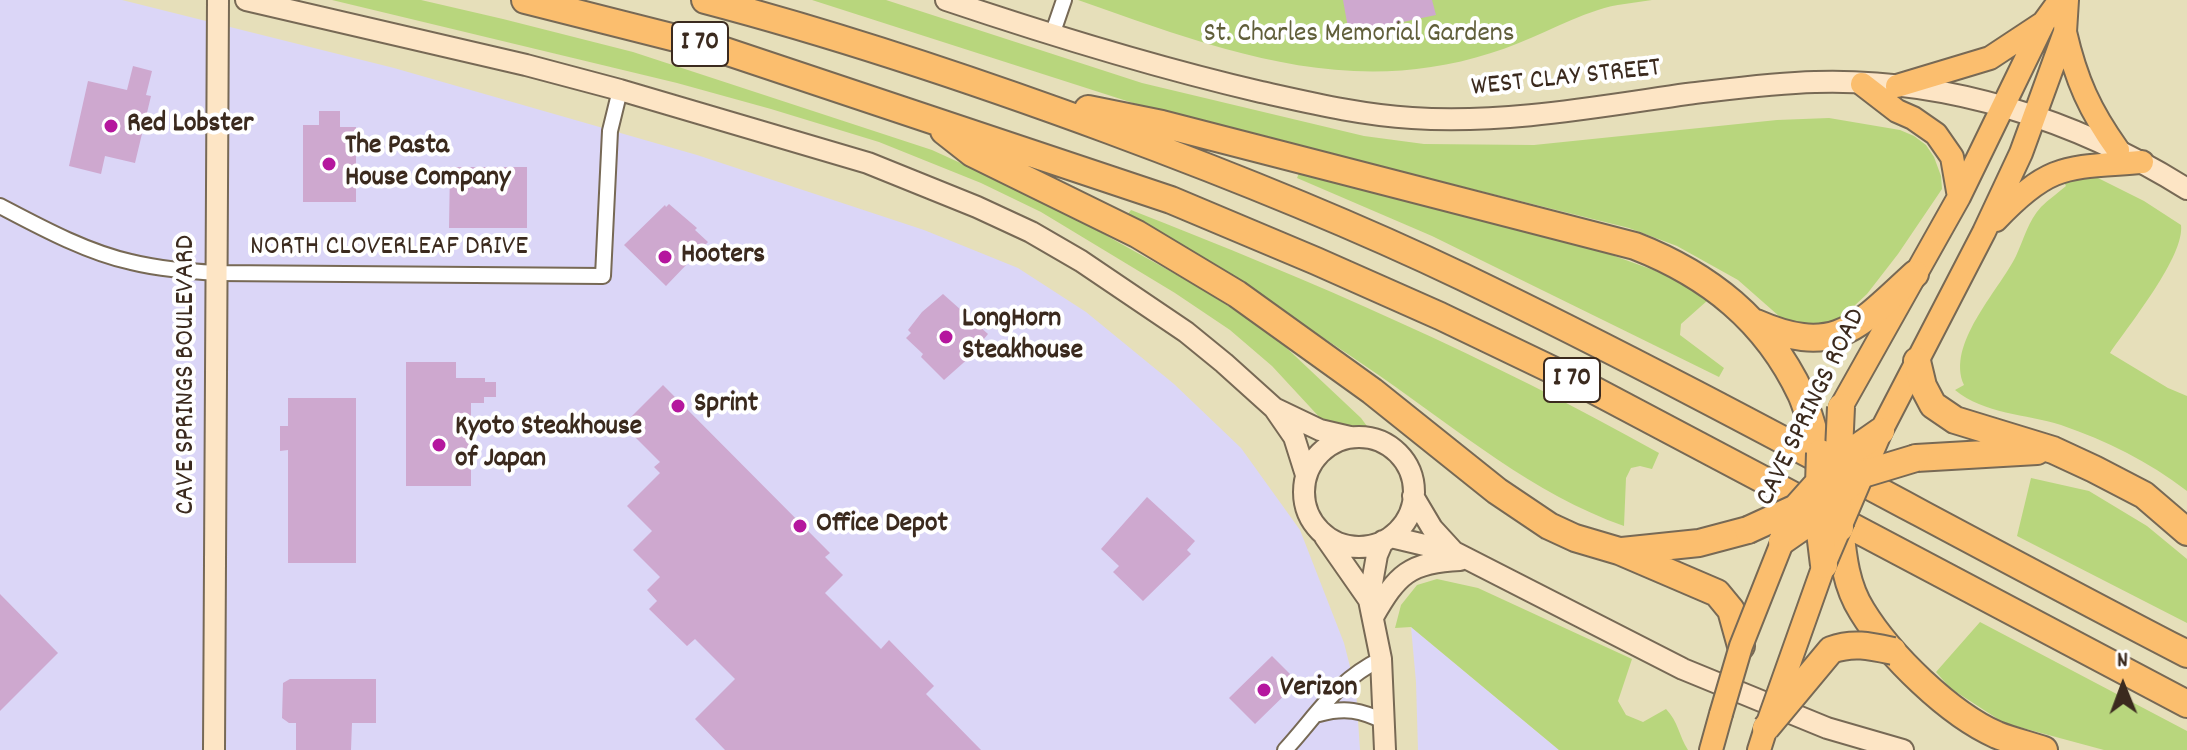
<!DOCTYPE html>
<style>
body{margin:0}
#map{position:relative;width:2187px;height:750px;overflow:hidden;background:#e6dfba;font-family:Dekko,sans-serif}
canvas{display:block}
.north{position:absolute;left:2083px;top:646px;width:80px;height:80px;-webkit-text-stroke:6px #fff;paint-order:stroke;rotate:359deg;font-size:22px;font-weight:700;line-height:32px;text-align:center;color:#3b2a1e}
.north::after{content:'';display:block;margin:auto;width:28px;height:36px;background:#3b2a1e;clip-path:polygon(50% 0,100% 100%,50% 72%,0 100%)}
</style>
<div id="map">
<canvas width="2187" height="750"></canvas>
<div class="north">N</div>
</div>
<script>
const g = document.querySelector('canvas').getContext('2d');
g.lineJoin = 'round';
function fillPath(path, color) {
  g.fillStyle = color;
  g.fill(path, 'evenodd');
}
function trace(path, color, width, dash) {
  g.strokeStyle = color;
  g.lineWidth = width;
  g.lineCap = dash ? 'butt' : 'round';
  g.setLineDash(dash || []);
  g.stroke(path);
}
function write(font, color, halo, rows, align = 'center') {
  g.font = font + ' Dekko,sans-serif';
  g.lineWidth = 8;
  g.setLineDash([]);
  g.textBaseline = 'middle';
  g.strokeStyle = halo;
  g.fillStyle = color;
  for (const [text, x, y, turn = 0] of rows) {
    g.save();
    g.translate(x, y);
    g.rotate((+turn || 0) * Math.PI / 180);
    g.textAlign = isNaN(turn) ? turn : align;
    if (halo) g.strokeText(text, 0, 0);
    g.fillText(text, 0, 0);
    g.restore();
  }
}
const built = new Path2D(`
 M0 0H122L394 68 697 155 924 230 1018 268 1086 312 1174 384 1241 448 1300 530 1344 643 1356 690 1360 750H0Z
 M1411 627 1559 750H1418L1416 682Z`);
const green = new Path2D(`
 M332 0H421L503 19 633 52 932 150 1046 202 1204 290 1276 338 1361 418 1378 441 1344 432 1322 420 1272 366 1230 330 1175 293 1041 212 981 183 879 142 771 109 677 83Z
 M812 0H886L1142 83 1364 136 1424 144 1534 145 1777 120 1829 118 1900 130 1914 136 1926 145 1934 157 1941 176 1942 189 1898 254 1867 294 1839 320 1809 328 1788 324 1738 280 1677 246 1629 228 1158 111Z
 M1078 0H1652C1634 3 1615 4 1598 10 1561 22 1528 42 1491 53 1345 100 1215 48 1078 0Z
 M1301 168 1609 254 1670 276 1708 300 1681 324 1680 335 1724 368 1719 377 1432 236 1297 178Z
 M2094 176 2144 201 2181 225C2185 256 2129 325 2110 353L2168 388 2187 396V491C2148 461 2107 441 2061 425 2026 414 1984 414 1955 390L1964 385C1946 344 1998 292 2016 256 2024 239 2028 221 2041 207 2049 199 2058 193 2066 186L2061 177Z
 M1131 210C1311 280 1490 358 1659 453L1652 469 1640 466 1631 468 1626 478 1624 526C1533 494 1458 430 1380 376 1297 319 1213 266 1128 214Z
 M2031 478 2089 491 2147 526 2187 559V623L2017 536Z
 M1437 579 1478 588 1632 659 1618 701 1626 715 1643 722 1666 709C1678 721 1679 736 1688 750H1559L1411 627 1395 628 1401 605 1417 585Z
 M1980 622 2187 731V750H2104L2004 723 1950 688 1936 672Z`);
const building = new Path2D(`
 M1343 0H1432L1436 15 1374 28 1371 32 1359 35 1348 28Z
 M133 66 152 71 146 95 151 96 135 163 105 156 101 174 69 166 88 81 127 90Z
 M319 111H340V127H356V202H303V125H319Z
 M450 167H527V228H449Z
 M669 204 697 228 695 230 708 242 666 286 624 245 665 205 666 207Z
 M943 294 988 334 978 346 980 348 944 380 921 357 923 354 906 338 911 333 908 330 922 312Z
 M406 362H456V378H485V382H496V397H484V403H471V486H406Z
 M663 385 830 553 825 557 843 575 825 593 881 649 889 640 934 686 926 694 981 750H725L695 719 735 679 695 639 687 646 649 609 657 601 647 590 660 577 633 550 652 531 627 506 660 473 654 467 660 462 623 425Z
 M288 398H356V563H288V450L280 451V426H288Z
 M1147 497 1195 541 1187 550 1191 554 1143 601 1113 572 1119 566 1101 549Z
 M0 594 58 653 0 711Z
 M1272 656 1298 682 1255 724 1229 698Z
 M290 679H376V723H352L351 750H296V723H289L282 718 283 683Z`);
const street = new Path2D(`
 M1052 35 1064 0
 M0 206C40 227 86 252 131 262 159 269 188 271 217 273L603 276 610 131 620 90
 M1319 714C1345 707 1361 710 1385 722
 M1285 750C1318 714 1336 681 1381 659`);
const secondary = new Path2D(`
 M246 0 526 65 620 90 868 163 977 207 1031 232 1081 261 1186 332 1224 363 1274 408 1294 437 1306 475
 M946 0C1050 35 1154 67 1261 92 1311 103 1361 115 1412 118 1505 124 1596 107 1687 94 1730 89 1773 83 1815 82 1946 78 2077 120 2187 189
 M1274 408 1320 430 1350 437
 M1304 492a55 55 0 1 1 110 0a55 55 0 1 1-110 0Z
 M1413 496 1432 528 1454 552
 M1325 537 1369 600 1381 659 1385 750
 M1391 537 1454 552 1683 669 1827 728 1903 750
 M1369 600 1377 555 1383 541
 M1373 617C1397 575 1409 562 1460 560
 M214 750 218 0`);
const primary = new Path2D(`
 M2065 32C2076 80 2090 111 2118 150
 M1862 84 1897 111 1913 118 1936 134 1952 157 1959 197
 M1897 86 1990 58 2043 23
 M1996 220C2051 162 2067 168 2142 162
 M1841 407 1959 197 2044 22 2060 0
 M1881 431 1984 232 2021 153 2065 32 2067 0
 M1711 750 1721 714
 M1759 750 1766 728`);
const highway = new Path2D(`
 M525 0 719 49 1171 200 1316 261 1440 316 1590 388 2187 704
 M705 0C842 36 976 81 1109 130 1228 174 1348 222 1463 277 1708 395 1945 529 2187 654
 M1088 109 1162 124 1635 246C1709 275 1766 320 1801 394 1809 412 1814 434 1820 453
 M944 131 972 153 1137 234 1237 294 1372 391 1497 491 1549 526 1575 538 1619 551 1717 593 1731 610 1741 646
 M1756 323C1836 358 1858 326 1915 274
 M1917 361 1923 386 1933 405 1955 420 2053 450 2094 469 2144 495 2187 532
 M1916 458 2037 451
 M1840 528C1843 557 1846 586 1862 611 1889 655 1949 714 1997 735 2012 741 2029 745 2044 750
 M1622 551 1699 543 1748 530`);
const primaryBridge = new Path2D(`
 M1721 714 1741 646 1789 525
 M1769 720 1824 565 1881 431`);
const highwayBridge = new Path2D(`
 M1820 453 1818 516 1824 565
 M1840 528 1837 495 1841 407
 M1748 530 1796 508 1838 461 1881 431
 M1782 541 1818 516 1837 495 1863 474 1916 458
 M1766 728 1831 650C1853 642 1870 646 1893 651`);
const markers = [
 [111,126,8,"#b5179e"],
 [329,164,8,"#b5179e"],
 [665,257,8,"#b5179e"],
 [946,337,8,"#b5179e"],
 [678,406,8,"#b5179e"],
 [439,445,8,"#b5179e"],
 [800,526,8,"#b5179e"],
 [1264,690,8,"#b5179e"]
];
const shields = [
 [700,44,56],
 [1572,380,56]
];
const shieldNames = [
 ["I 70",700,44],
 ["I 70",1572,380]
];
const parkNames = [
 ["St. Charles Memorial Gardens",1359,36]
];
const streetNames = [
 ["WEST CLAY STREET",1566,80,-6],
 ["NORTH CLOVERLEAF DRIVE",389,249],
 ["CAVE SPRINGS BOULEVARD",188,375,-90],
 ["CAVE SPRINGS ROAD",1813,408,-64]
];
const poiNames = [
 ["Red Lobster",127,126],
 ["The Pasta",345,148],
 ["House Company",345,180],
 ["Hooters",681,257],
 ["LongHorn",962,321],
 ["Steakhouse",962,353],
 ["Sprint",694,406],
 ["Kyoto Steakhouse",455,429],
 ["of Japan",455,461],
 ["Office Depot",816,526],
 ["Verizon",1280,690]
];
fillPath(built, '#dbd6f7');
fillPath(green, '#b8d67d');
fillPath(building, '#cea8cf');
trace(street, '#776955', 18);
trace(secondary, '#776955', 24);
trace(primary, '#776955', 26);
trace(highway, '#776955', 30);
trace(street, '#fff', 14);
trace(secondary, '#fde5c5', 20);
trace(primary, '#fbbe6e', 22);
trace(highway, '#fbbe6e', 26);
trace(primaryBridge, '#776955', 26, []);
trace(highwayBridge, '#776955', 30, []);
trace(primaryBridge, '#fbbe6e', 22);
trace(highwayBridge, '#fbbe6e', 26);
for (const [x, y, r, color] of markers) {
  const dot = new Path2D();
  dot.arc(x, y, r, 0, 2 * Math.PI);
  g.fillStyle = color;
  g.fill(dot);
  trace(dot, '#fff', 3);
}
for (const [x, y, w] of shields) {
  const box = new Path2D();
  box.roundRect(x - w / 2, y - 22, w, 44, 6);
  g.fillStyle = '#fff';
  g.fill(box);
  trace(box, '#3b2a1e', 2);
}
write('bold 26px', '#3b2a1e', null, shieldNames);
write('28px', '#605e3a', '#fff', parkNames);
write('28px', '#3b2a1e', '#fff', streetNames);
write('bold 28px', '#3b2a1e', '#fff', poiNames, 'left');
</script>
